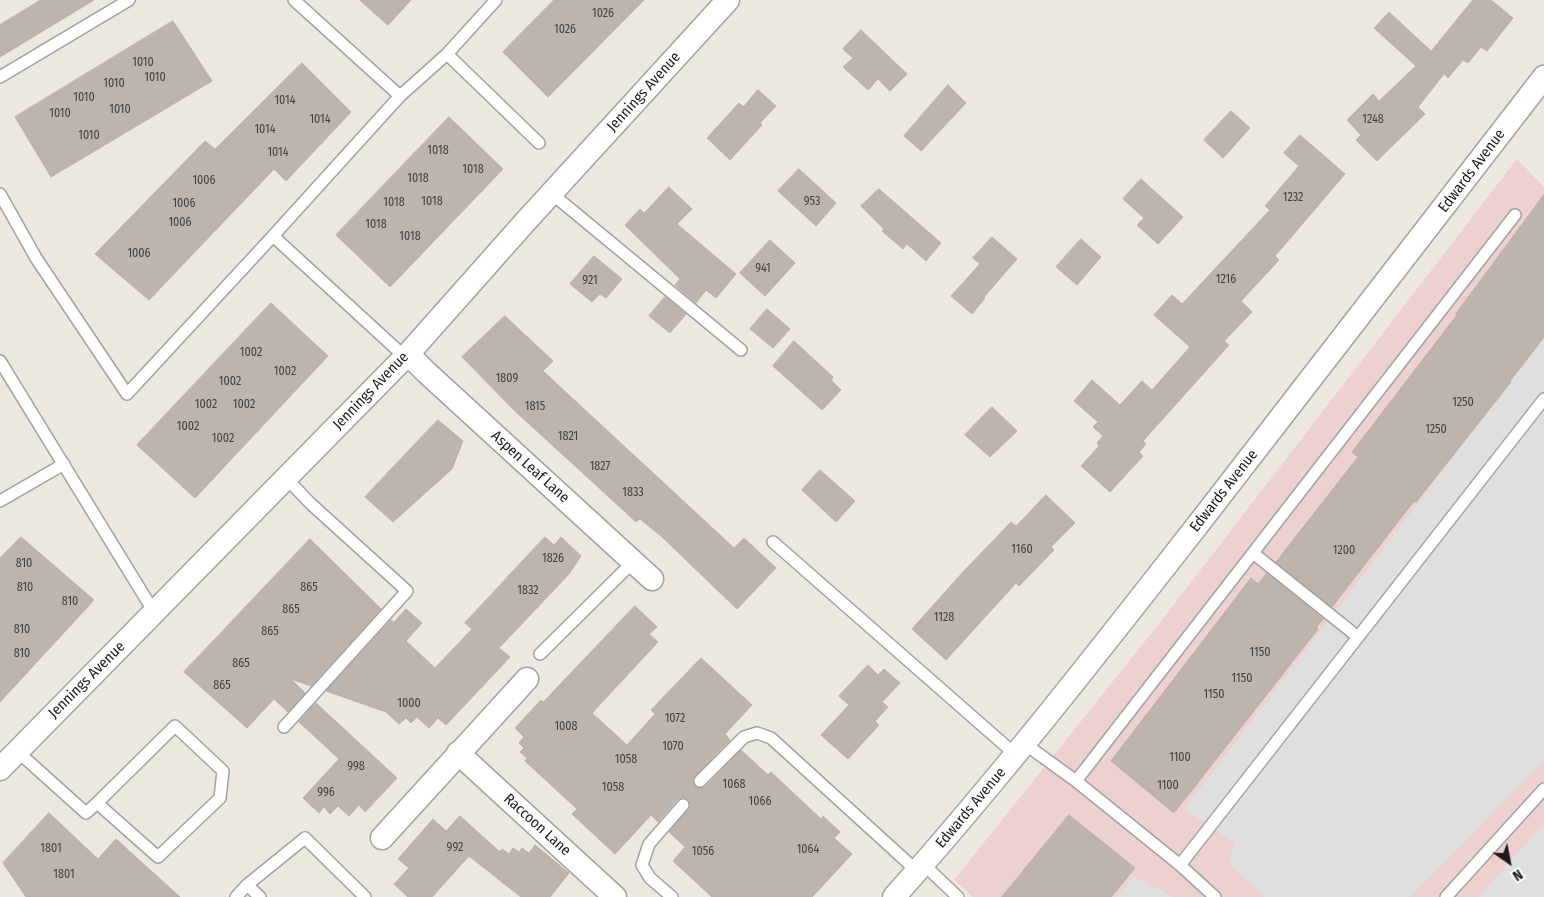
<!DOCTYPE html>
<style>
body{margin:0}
#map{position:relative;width:1544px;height:897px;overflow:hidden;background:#ece8e0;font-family:"Fira Sans Condensed",sans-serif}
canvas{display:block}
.north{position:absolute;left:1484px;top:837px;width:50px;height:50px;-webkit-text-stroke:4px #fff;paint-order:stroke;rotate:147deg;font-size:14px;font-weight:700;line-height:20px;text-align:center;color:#1b1b1b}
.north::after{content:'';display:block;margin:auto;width:18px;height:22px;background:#1b1b1b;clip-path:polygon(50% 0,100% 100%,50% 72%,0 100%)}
</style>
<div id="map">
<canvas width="1544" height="897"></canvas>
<div class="north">N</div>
</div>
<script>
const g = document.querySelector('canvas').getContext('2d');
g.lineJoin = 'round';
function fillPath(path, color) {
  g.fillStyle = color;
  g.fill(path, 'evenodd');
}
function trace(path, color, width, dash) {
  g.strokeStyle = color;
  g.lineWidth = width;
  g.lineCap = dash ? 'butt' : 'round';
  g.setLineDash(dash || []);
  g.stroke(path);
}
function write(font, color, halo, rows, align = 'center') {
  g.font = font + ' "Fira Sans Condensed",sans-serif';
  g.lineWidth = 4.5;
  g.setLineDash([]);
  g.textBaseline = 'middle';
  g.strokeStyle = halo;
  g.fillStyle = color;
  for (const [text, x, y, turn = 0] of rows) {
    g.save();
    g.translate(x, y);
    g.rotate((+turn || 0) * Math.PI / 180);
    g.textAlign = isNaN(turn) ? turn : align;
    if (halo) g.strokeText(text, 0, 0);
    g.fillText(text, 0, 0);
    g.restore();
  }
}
const commercial = new Path2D(`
 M1517 159 1544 187V897H973L954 880 1162 620Z`);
const parking = new Path2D(`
 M1544 338V761L1410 897H1265L1229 864 1234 842 1184 809Z
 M1544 824V897H1478Z
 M1133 876 1174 897H1116Z`);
const building = new Path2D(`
 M41 0H94L0 57V25Z
 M360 0H411L388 25Z
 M554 0H644L548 97 503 52Z
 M1473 0H1491L1513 18 1487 51 1481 47 1468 63 1463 60 1448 78 1444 74 1418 107 1425 114 1377 161 1356 140 1361 135 1347 120 1373 94 1379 101 1416 66 1374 28 1389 12 1431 51Z
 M173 21 212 81 51 177 15 117Z
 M861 30 907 74 890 91 878 79 868 90 843 67 853 58 843 49Z
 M302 63 351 112 286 181 274 169 149 300 95 254 205 141 215 149Z
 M948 85 966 103 921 151 904 136Z
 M758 90 776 106 760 123 762 125 730 160 707 138 739 103 743 107Z
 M1231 111 1250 128 1223 158 1204 140Z
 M449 117 503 169 390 287 336 235Z
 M1300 135 1345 174 1275 256 1279 260 1241 301 1252 312 1224 341 1229 345 1143 441 1146 444 1139 452 1143 456 1110 492 1081 466 1099 446 1097 443 1103 436 1093 427 1098 422 1074 401 1092 380 1120 405 1142 381 1152 390 1190 347 1154 315 1172 295 1182 304 1270 210 1265 206 1299 166 1284 153Z
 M799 169 836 203 816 226 778 191Z
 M1141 179 1183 217 1158 244 1137 225 1144 218 1123 199Z
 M669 187 692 209 677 224 736 274 716 298 706 290 696 303 675 285 680 279 625 225 640 209 644 213Z
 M879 189 941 243 926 261 907 244 903 249 882 231 884 229 861 206Z
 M1544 195V337L1510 381 1511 382 1416 502 1414 501 1332 607 1276 562 1358 457 1352 452 1457 315 1456 314Z
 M992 237 1017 259 984 297 985 298 972 314 951 296 980 264 973 258Z
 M1081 239 1101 257 1077 285 1056 267Z
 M770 240 795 263 765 296 740 273Z
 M594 256 622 279 606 298 600 294 592 302 570 284Z
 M665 297 686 314 670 333 649 316Z
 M271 303 328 356 195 498 137 445Z
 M767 309 790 329 773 348 750 329Z
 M505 316 553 361 543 371 734 548 744 538 776 568 737 609 661 536 640 519 636 522 597 486 516 412 462 357Z
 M794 341 833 377 831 380 841 390 822 410 773 366Z
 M992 407 1017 431 990 457 965 435Z
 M438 420 463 441 452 469 393 522 365 497Z
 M820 470 855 501 836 522 802 490Z
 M1046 495 1075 523 1051 547 1054 550 1019 586 1016 583 946 660 912 629 963 572 1011 522 1016 526Z
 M21 537 94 600 0 702V558Z
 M545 537 554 545 561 537 581 556 569 574 499 648 510 657 446 725 438 718 429 728 417 717 411 723 406 718 399 724 386 712 326 691 391 620 394 622 406 609 422 623 406 641 435 668 472 629 465 623Z
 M310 539 381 609 311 686 291 679 305 693 288 712 274 699 247 728 184 672Z
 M1267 573 1323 619 1316 628 1318 629 1174 813 1111 761 1251 578 1258 584Z
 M635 606 657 627 649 634 658 642 592 713 627 745 655 714 651 710 701 658 752 705 725 734 730 740 695 776 693 780V783L698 788 705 787 741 750 768 775 771 772 821 819 823 816 840 832 834 838 852 854 812 897H712L673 861 685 847 669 832 690 807V802L685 798H681L677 800 658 822 651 815 615 854 572 814 577 809 525 761 527 758 520 752 524 748 519 743 524 737 515 728 541 700 543 702Z
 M868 665 878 675 884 669 900 683 882 702 888 707 875 721 879 725 848 759 821 735 849 705 839 696Z
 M316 703 397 778 365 812 359 805 349 816 338 806 330 814 324 807 319 813 303 798 339 759 299 722Z
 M49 813 98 859 116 839 180 897H26L3 863Z
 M1069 815 1135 868 1111 897H1002Z
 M460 816 500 852 502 849 509 854 513 848 519 852 522 848 529 853 535 845 569 873 550 897H521L469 856 432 897H408L394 884 409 868 398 859 433 819 446 831Z`);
const lane = new Path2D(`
 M294 0 400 96
 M447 54 539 143
 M0 77 129 0
 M551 193 741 350
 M0 194 36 258 127 394 273 236 400 96 447 54 496 0
 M273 236 405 357
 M0 361 154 612
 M0 501 64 464
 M773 542 1016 755
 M1253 553 1358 637
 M540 654 634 561
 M284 727 407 591 311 504 286 478
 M1025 744 1076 781
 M17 751 86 813 97 803 175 726 223 771 220 798 158 857 97 803
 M700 781 744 737 757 733 771 738 917 871
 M923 864 958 897
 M1180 865 1544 399
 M247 885 305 838 365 897
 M236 897 247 885 260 897
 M672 897 650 878 642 865 649 844 683 805
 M1215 897 1180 865 1076 781 1515 215
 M1446 897 1544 789`);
const street = new Path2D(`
 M408 354 426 372 652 579
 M458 753 615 897
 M0 769 408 354 526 221 728 0
 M382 838 527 679
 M894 897C1001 777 1100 650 1200 522 1315 374 1430 226 1544 77`);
const numberNames = [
 ["1026",603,14],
 ["1026",565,30],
 ["1010",143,63],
 ["1010",155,78],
 ["1010",114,84],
 ["1010",84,98],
 ["1014",285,101],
 ["1010",120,110],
 ["1010",60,114],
 ["1014",320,120],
 ["1248",1373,120],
 ["1014",265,130],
 ["1010",89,136],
 ["1018",438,151],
 ["1014",278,153],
 ["1018",473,170],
 ["1018",418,179],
 ["1006",204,181],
 ["1232",1293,198],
 ["1018",432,202],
 ["953",812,202],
 ["1018",394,203],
 ["1006",184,204],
 ["1006",180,223],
 ["1018",376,225],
 ["1018",410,237],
 ["1006",139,254],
 ["941",763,269],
 ["1216",1226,280],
 ["921",590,281],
 ["1002",251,353],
 ["1002",285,372],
 ["1809",507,379],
 ["1002",230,382],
 ["1250",1463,403],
 ["1002",206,405],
 ["1002",244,405],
 ["1815",535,407],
 ["1002",188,427],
 ["1250",1436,430],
 ["1821",568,437],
 ["1002",223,439],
 ["1827",600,467],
 ["1833",633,493],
 ["1160",1022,550],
 ["1200",1344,551],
 ["1826",553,559],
 ["810",24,564],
 ["810",25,588],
 ["865",309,588],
 ["1832",528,591],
 ["810",70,602],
 ["865",291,610],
 ["1128",944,618],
 ["810",22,630],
 ["865",270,632],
 ["1150",1260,653],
 ["810",22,654],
 ["865",241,664],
 ["1150",1242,679],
 ["865",222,686],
 ["1150",1214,695],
 ["1000",409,704],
 ["1072",675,719],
 ["1008",566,727],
 ["1070",673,747],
 ["1100",1180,758],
 ["1058",626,760],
 ["998",356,767],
 ["1068",734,785],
 ["1100",1168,786],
 ["1058",613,788],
 ["996",326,793],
 ["1066",760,802],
 ["992",455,848],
 ["1801",51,849],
 ["1064",808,850],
 ["1056",703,852],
 ["1801",64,875]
];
const streetNames = [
 ["Jennings Avenue",644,92,-48],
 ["Edwards Avenue",1472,171,-53],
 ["Jennings Avenue",371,391,-46],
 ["Aspen Leaf Lane",530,467,42],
 ["Edwards Avenue",1224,491,-52],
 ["Jennings Avenue",87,680,-45],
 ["Edwards Avenue",971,808,-50],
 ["Raccoon Lane",537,825,42]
];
fillPath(commercial, '#edd0d0');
fillPath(parking, '#dfdfdf');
fillPath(building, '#bcb4ad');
trace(building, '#bdafa4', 1);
trace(lane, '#a2a2a2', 14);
trace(street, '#a2a2a2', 25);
trace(lane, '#fff', 11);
trace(street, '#fff', 22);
write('12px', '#434140', null, numberNames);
write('15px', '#1b1b1b', '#fff', streetNames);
</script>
